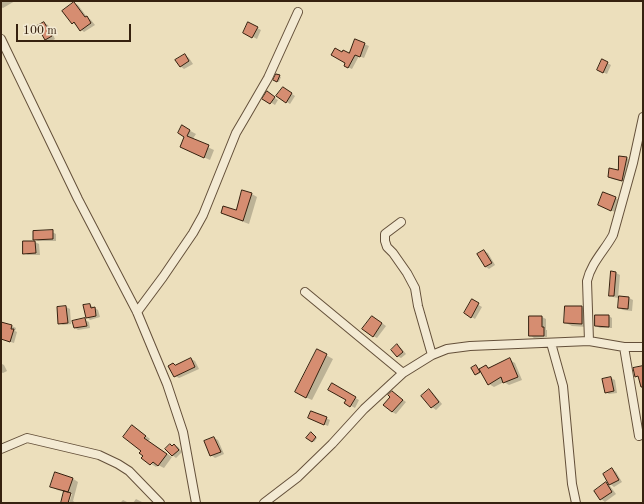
<!DOCTYPE html>
<style>
body{margin:0}
#map{position:relative;width:644px;height:504px;overflow:hidden;background:#ecdfbc;font-family:"Old Standard TT",serif}
canvas{display:block}
.frame{position:absolute;inset:0;border:2px solid #36210f;pointer-events:none}
.scale{position:absolute;left:16px;top:24px;width:115px;height:18px;box-sizing:border-box;border:2px solid #36210f;border-top:0;padding-left:5px;font-size:12px;line-height:14px;white-space:nowrap;color:#36210f;-webkit-text-stroke:3px #f3ead3;paint-order:stroke}
</style>
<div id="map">
<canvas width="644" height="504"></canvas>
<div class="frame"></div>
<div class="scale">100 m</div>
</div>
<script>
const g = document.querySelector('canvas').getContext('2d');
g.lineJoin = 'round';
function fillPath(path, color) {
  g.fillStyle = color;
  g.fill(path, 'evenodd');
}
function trace(path, color, width, dash) {
  g.strokeStyle = color;
  g.lineWidth = width;
  g.lineCap = dash ? 'butt' : 'round';
  g.setLineDash(dash || []);
  g.stroke(path);
}
const shadow = new Path2D(`
 M1 1H15L3 8 1 7Z
 M74 3 78 5 87 17 91 20 95 25 84 32 73 23 64 11Z
 M44 23 48 25 55 39 50 42 46 40 38 26Z
 M249 24 261 30 257 39 244 32Z
 M355 40 369 46 364 58 359 56 352 69 345 66Z
 M185 55 189 58 193 64 184 69 180 66Z
 M603 61 611 65 607 74 598 70Z
 M277 75 281 77 279 82 274 80Z
 M283 88 295 96 290 104 278 96Z
 M267 93 278 100 275 105 264 98Z
 M183 127 196 134 192 140 214 150 210 160 181 147 185 136Z
 M627 158 630 160 625 182 612 179 609 177 618 171Z
 M604 193 620 200 615 212 603 207Z
 M252 194 257 197 249 224 241 221 222 213 237 211Z
 M52 232 56 234V241H38L34 239Z
 M24 242H35L39 244 40 255H28L24 253Z
 M484 251 488 253 495 265 489 269 486 267 478 255Z
 M612 272 616 273 620 275 618 298 613 297 610 295Z
 M620 297 629 298 633 300 632 311 623 310 619 308Z
 M472 301 482 307 475 319 465 313Z
 M90 305 98 310 100 317 90 320 87 317Z
 M66 307 70 309 71 324 63 325 59 323Z
 M582 307 588 311 587 327 572 326 566 323Z
 M609 316 612 318V328H600L596 326Z
 M530 317H542L546 319V330H547V337L534 338 530 335Z
 M376 319 386 326 377 338 373 336Z
 M85 320 89 322 90 328 78 330 74 327Z
 M1 323 12 326 16 328 15 331 17 332 14 343 1 339Z
 M397 346 401 348 406 354 401 358 397 356Z
 M317 350 333 359 312 400 303 396Z
 M191 359 195 361 199 369 179 378 175 376 176 366Z
 M510 360 515 363 522 380 509 385 504 382 494 387 489 384 482 372 477 375 475 374 476 366 479 370 486 366 490 368Z
 M2 364 4 365 7 371 3 373 1 372V365Z
 M611 378 615 380 617 393 609 394 606 392Z
 M332 385 359 400 355 408 346 403 347 400Z
 M429 390 433 393 442 404 436 410 432 407 422 396Z
 M392 392 406 402 396 414 392 412Z
 M309 418H326L330 420 328 426Z
 M133 426 150 439 148 441 172 457 164 468 158 465 156 467 142 458 144 456Z
 M313 434 317 438 314 442 308 438Z
 M214 438 218 440 224 454 215 458 211 455Z
 M174 445 178 447 182 452 176 458 172 455V446Z
 M612 469 616 472 622 482 614 487 610 484Z
 M72 478 78 482 73 501 76 503H62L65 492 57 490 51 486ZM70 494H72L69 503 67 502Z
 M606 484 610 486 616 494 605 502 601 499Z
 M136 499 142 502 141 503H133Z
 M123 500 127 502 128 503H120Z`);
const building = new Path2D(`
 M74 2 85 17 87 16 91 23 80 31 74 22 72 24 62 11Z
 M44 22 52 36 45 40 37 26Z
 M248 22 258 27 252 38 243 33Z
 M355 39 365 43 360 57 355 55 348 68 344 66 345 63 331 55 335 48 342 52 343 50 349 53Z
 M185 54 189 61 180 67 175 60Z
 M602 59 608 62 603 73 597 70Z
 M276 74 280 75 277 82 273 80Z
 M283 87 292 93 286 103 276 96Z
 M267 91 275 97 270 104 262 99Z
 M182 125 190 130 187 136 209 145 204 158 180 147 184 137 178 133Z
 M619 156 627 157 622 181 608 177 609 168 618 170Z
 M242 190 252 193 243 221 221 213 223 206 236 210Z
 M603 192 616 197 611 211 598 205Z
 M53 230V239L33 240V231Z
 M23 241H35L36 253 23 254Z
 M484 250 492 263 485 267 477 254Z
 M611 271 616 272 614 296H609Z
 M619 296 629 297 628 309 618 308Z
 M472 299 479 303 471 318 464 313Z
 M90 304 91 308 95 307 96 316 86 318 83 305Z
 M66 306 68 323 58 324 57 307Z
 M565 306H582V324L564 323Z
 M595 315H609V327L595 326Z
 M372 316 382 323 373 337 362 329Z
 M529 316H542V327H544V336H529Z
 M85 318 87 326 74 328 72 321Z
 M1 322 12 325 11 329H14L10 342 1 339Z
 M397 344 403 352 397 357 391 350Z
 M317 349 327 354 306 398 295 392Z
 M191 358 195 367 174 377 168 366 173 363 175 365Z
 M510 358 518 377 503 383 501 377 488 385 479 369 486 365 488 368Z
 M476 365 480 372 475 375 471 368Z
 M643 366V387H641L638 376 635 377 633 368Z
 M611 377 614 391 605 393 602 379Z
 M332 383 356 397 350 407 344 403 346 400 328 390Z
 M429 389 439 402 431 408 421 396Z
 M392 391 403 400 392 412 383 405 390 397 388 395Z
 M311 411 327 417 324 425 308 418Z
 M132 425 146 436 144 438 167 454 158 466 153 462 150 465 141 458 143 456 139 453 141 451 123 437Z
 M311 432 316 437 312 442 306 438Z
 M214 437 221 452 210 456 204 441Z
 M170 444 172 446 174 444 179 450 172 456 165 449Z
 M612 468 619 480 609 485 603 474Z
 M55 472 73 478 68 492 50 487Z
 M606 482 612 492 600 500 594 491Z
 M64 491 71 493 68 503H61Z`);
const street = new Path2D(`
 M1 39 78 199 137 312 167 384 183 432 196 503
 M401 222 385 234V241L387 247 393 253 407 273 415 288 418 306 432 355
 M305 292 403 373
 M137 312 163 277 193 233 203 215 236 133 246 116 268 78 298 12
 M589 341 587 281C591 263 605 250 613 235L633 163 643 117
 M551 343 563 386 572 484 576 503
 M624 347 639 436
 M1 449 27 438 99 455 118 464 129 471 160 503
 M264 503 298 477 332 444 364 409 403 373 432 355 447 349 470 346 589 341 624 347H643`);
fillPath(shadow, '#0003');
fillPath(building, '#d68d71');
trace(building, '#36210f', 1);
trace(street, '#64503a', 10);
trace(street, '#f3ead3', 8);
</script>
